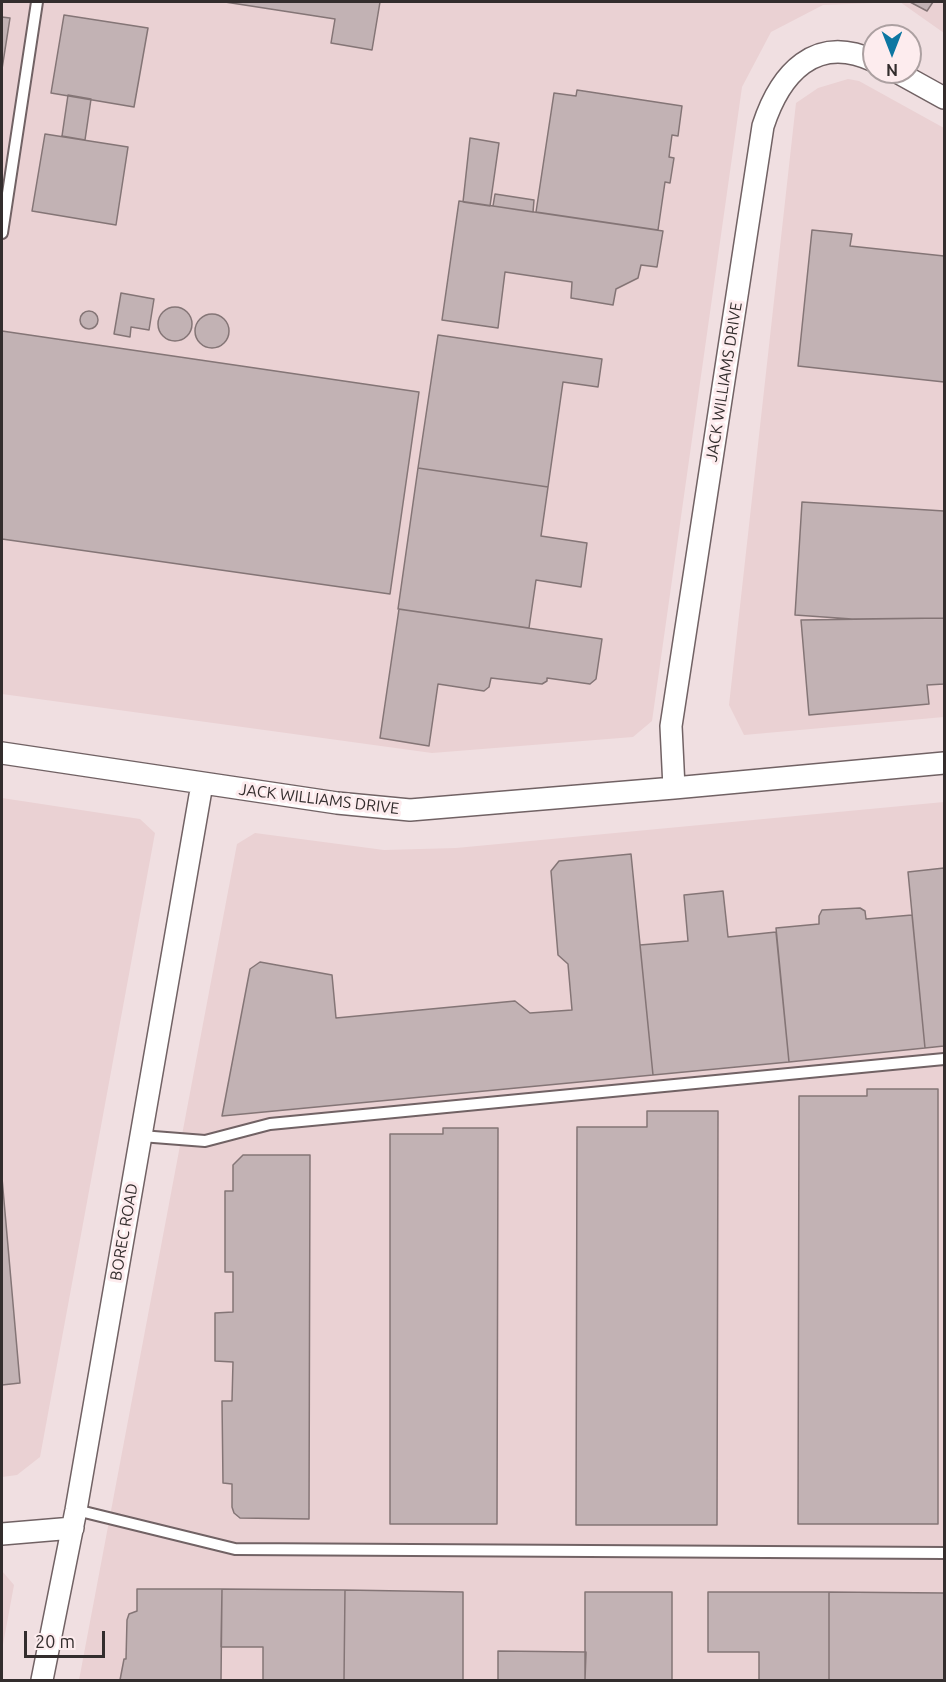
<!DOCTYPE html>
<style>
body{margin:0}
#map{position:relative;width:946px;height:1682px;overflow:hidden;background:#f0dfe1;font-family:Ubuntu,sans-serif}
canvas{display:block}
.frame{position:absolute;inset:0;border:3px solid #332d2d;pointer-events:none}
.north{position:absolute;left:862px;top:24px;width:60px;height:60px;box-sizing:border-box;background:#fdecee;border:2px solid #aca0a1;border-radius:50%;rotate:180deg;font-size:16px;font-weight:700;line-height:24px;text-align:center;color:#332d2d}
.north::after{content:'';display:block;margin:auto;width:21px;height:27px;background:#0d77a2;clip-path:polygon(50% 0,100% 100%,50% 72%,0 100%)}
.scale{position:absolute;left:24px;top:1631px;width:81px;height:27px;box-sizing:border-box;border:3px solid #332d2d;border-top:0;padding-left:8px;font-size:18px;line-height:21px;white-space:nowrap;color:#332d2d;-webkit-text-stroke:4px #fdecee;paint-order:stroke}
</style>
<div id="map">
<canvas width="946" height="1682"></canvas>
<div class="frame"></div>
<div class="north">N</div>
<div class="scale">20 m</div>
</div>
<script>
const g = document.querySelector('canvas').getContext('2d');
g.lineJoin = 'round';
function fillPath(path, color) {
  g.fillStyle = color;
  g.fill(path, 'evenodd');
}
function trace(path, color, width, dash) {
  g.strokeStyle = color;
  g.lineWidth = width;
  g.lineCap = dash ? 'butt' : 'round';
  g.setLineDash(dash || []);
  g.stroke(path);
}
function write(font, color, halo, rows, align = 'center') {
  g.font = font + ' Ubuntu,sans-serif';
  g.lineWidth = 6;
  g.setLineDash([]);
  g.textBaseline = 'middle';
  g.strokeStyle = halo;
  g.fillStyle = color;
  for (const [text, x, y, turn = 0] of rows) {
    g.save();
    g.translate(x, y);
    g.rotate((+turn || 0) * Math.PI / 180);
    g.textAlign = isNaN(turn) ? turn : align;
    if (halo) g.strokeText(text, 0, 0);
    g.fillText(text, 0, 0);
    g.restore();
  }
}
const built = new Path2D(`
 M2 2H944V33L900 2 823 5 771 32 742 87 652 721 633 737 432 753 2 694Z
 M848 79 859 81 944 128V717L744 735 729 705 796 103 818 88Z
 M2 798 140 819 155 833 40 1457 17 1475 2 1477Z
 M944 802V1680H79L237 844 255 833 384 850 456 848Z
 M2 1571 14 1585 2 1650Z`);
const building = new Path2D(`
 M225 2H380L372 50 331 43 335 19Z
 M910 2H933L927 11Z
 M64 15 148 28 134 107 51 93Z
 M2 17 10 18 2 69Z
 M577 90 682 106 678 136 672 135 669 157 674 158 670 183 665 182 658 230 536 212 554 93 576 96Z
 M68 95 91 99 85 140 62 136Z
 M45 134 128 147 116 225 32 211Z
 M470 138 499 143 490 206 463 202Z
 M495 194 534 200 533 212 493 206Z
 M459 201 663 231 657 267 641 265 638 278 616 289 613 305 571 298 572 282 505 272 498 328 442 320Z
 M812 230 852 234 850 246 944 256V382L798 366Z
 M121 293 154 299 149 330 131 327 130 337 114 334Z
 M158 324a17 17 0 1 1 34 0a17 17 0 1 1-34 0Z
 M80 320a9 9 0 1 1 18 0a9 9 0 1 1-18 0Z
 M195 331a17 17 0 1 1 34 0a17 17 0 1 1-34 0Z
 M2 331 419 392 390 594 2 539Z
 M438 335 602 359 598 387 563 382 548 487 418 468Z
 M418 468 548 487 541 536 587 543 581 587 536 580 529 628 398 609Z
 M802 502 944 511V618L852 619 795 615Z
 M399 609 602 639 596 679 590 684 547 678V681L542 684 491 678 489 687 484 691 438 684 429 746 380 738Z
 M944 618V684L927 685 929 704 809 715 801 620Z
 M631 854 653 1075 222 1116 250 969 260 962 332 975 336 1018 515 1001 530 1013 572 1010 568 964 558 955 551 871 559 861Z
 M944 868V1046L925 1048 908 872Z
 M723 891 728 937 776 932 789 1062 653 1075 640 945 688 941 684 895Z
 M860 908 865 911 866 919 912 915 925 1048 789 1062 776 928 819 924V916L822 910Z
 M867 1089H938V1524H798L799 1096H867Z
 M647 1111H718L717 1525H576L577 1127H647Z
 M443 1128H498L497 1524H390V1134H443Z
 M243 1155H310L309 1519 240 1518 234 1513 232 1507V1484L223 1483 222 1401H232L233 1362 215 1361V1313L233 1312V1272H225V1191H233V1165Z
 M2 1178 20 1383 2 1385Z
 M137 1589H222L221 1680H120L124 1659H126L127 1620 129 1614 137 1611Z
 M222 1589 345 1590 344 1680H263V1647H221Z
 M345 1590 463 1592V1680H344Z
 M585 1592H672V1680H585Z
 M708 1592H829V1680H759V1652H708Z
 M829 1592 944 1593V1680H829Z
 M498 1651 586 1652 585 1680H498Z`);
const lane = new Path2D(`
 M2 233 37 2
 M141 1136 205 1141 270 1124 944 1059
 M76 1510 235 1549 944 1553`);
const street = new Path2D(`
 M897 72 944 98
 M2 753 337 803 410 810 674 788 944 763
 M674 788 671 726 763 126C780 74 815 33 874 61
 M2 1534 73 1528
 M42 1680 76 1510 202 784`);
const streetNames = [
 ["JACK WILLIAMS DRIVE",724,382,-81],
 ["JACK WILLIAMS DRIVE",319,799,7],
 ["BOREC ROAD",124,1232,-80]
];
fillPath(built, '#ead1d3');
fillPath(building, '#c2b2b4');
trace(building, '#847576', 1.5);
trace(lane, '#716264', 14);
trace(street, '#716264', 24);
trace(lane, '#fff', 10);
trace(street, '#fff', 21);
write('16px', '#332d2d', '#fdecee', streetNames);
</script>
